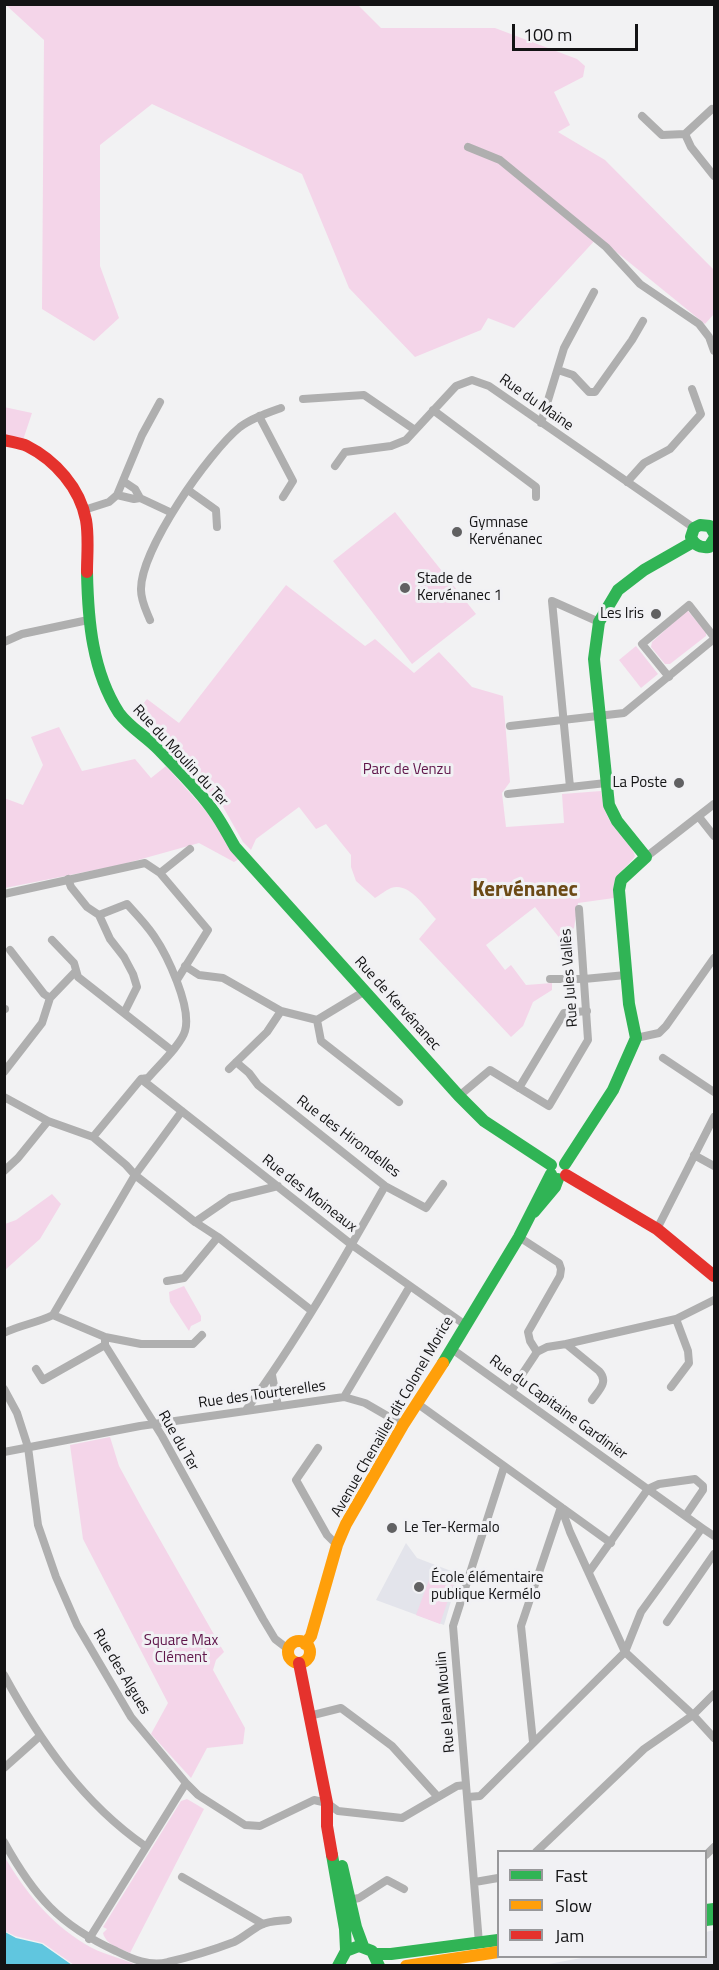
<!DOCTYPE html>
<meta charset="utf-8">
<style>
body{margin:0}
#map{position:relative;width:719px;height:1970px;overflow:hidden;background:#f2f2f3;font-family:"Titillium Web",sans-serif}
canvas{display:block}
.frame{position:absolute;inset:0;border:6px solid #131314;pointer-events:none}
.legend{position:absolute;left:497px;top:1850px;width:210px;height:108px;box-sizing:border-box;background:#f1f1f4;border:2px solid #98989a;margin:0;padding:8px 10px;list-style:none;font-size:18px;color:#131314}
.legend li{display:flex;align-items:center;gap:12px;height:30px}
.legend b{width:30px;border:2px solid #98989a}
.scale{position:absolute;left:512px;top:24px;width:126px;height:27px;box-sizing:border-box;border:3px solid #131314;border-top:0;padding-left:8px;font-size:18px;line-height:21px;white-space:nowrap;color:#131314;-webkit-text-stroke:4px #f1f1f4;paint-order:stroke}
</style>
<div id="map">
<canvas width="719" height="1970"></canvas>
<div class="frame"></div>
<ul class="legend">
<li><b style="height:8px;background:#30b455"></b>Fast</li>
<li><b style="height:8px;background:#ff9f0a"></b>Slow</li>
<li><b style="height:8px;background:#e5322d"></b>Jam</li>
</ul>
<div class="scale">100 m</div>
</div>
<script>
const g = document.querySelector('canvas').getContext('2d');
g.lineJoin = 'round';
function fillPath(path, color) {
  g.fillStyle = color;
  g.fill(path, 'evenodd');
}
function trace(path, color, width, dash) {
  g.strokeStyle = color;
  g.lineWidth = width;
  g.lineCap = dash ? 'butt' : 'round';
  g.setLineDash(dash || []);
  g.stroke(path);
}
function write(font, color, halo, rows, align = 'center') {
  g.font = font + ' "Titillium Web",sans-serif';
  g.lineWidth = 6;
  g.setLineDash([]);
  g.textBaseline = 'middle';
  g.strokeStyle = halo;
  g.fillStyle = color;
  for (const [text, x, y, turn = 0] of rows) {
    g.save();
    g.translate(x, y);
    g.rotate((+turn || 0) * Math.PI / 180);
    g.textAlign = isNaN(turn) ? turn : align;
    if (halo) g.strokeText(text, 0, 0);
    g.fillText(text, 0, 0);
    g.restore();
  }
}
const built = new Path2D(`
 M406 1543 417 1558 459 1574 444 1625 376 1600Z
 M714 1930V1965H543L587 1957 706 1956V1932Z`);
const green = new Path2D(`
 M6 5H358L381 28H495L577 59 585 66 583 77 554 92 570 125 558 132 605 160 714 270V314L705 324 598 237 514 328 488 318 481 330 415 357 349 288 302 174 152 104 100 145V266L119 318 94 341 42 309 44 40Z
 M4 407 32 413 23 440 5 436Z
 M395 512 476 614 412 664 333 561Z
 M286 585 365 646 375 639 414 673 439 652 472 687 503 696 510 782 502 793 506 827 564 823 562 794 601 791C603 803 605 814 612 824 620 834 631 843 635 856 631 863 625 866 621 872 615 879 615 889 614 898L578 903 574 928 561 940 535 907 486 945 505 970 511 965 526 985 552 983V990L533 1002 523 1026 511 1037 419 939 436 919C425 908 410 882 391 888 386 890 380 895 375 898L356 881 351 867V855L326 824 316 829 299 807 256 839 251 850 243 842 222 805 184 767 135 714 147 699 179 723Z
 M687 610 706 632V636L670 664H665L651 647 652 642Z
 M636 646 658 674 641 688 619 660Z
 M59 727 82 771 135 759 151 778 166 766 207 812 239 859 234 862 199 843 120 865 5 888 4 798 23 805 43 765 31 737Z
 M52 1194 61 1204 40 1239 5 1270V1224L16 1220Z
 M184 1286 201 1316V1321L191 1326 189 1331 170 1302 169 1292Z
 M110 1437 119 1466 143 1510 224 1652 216 1660 213 1670 245 1728 243 1744 207 1748 191 1778 151 1734 168 1703 83 1539 70 1445Z
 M432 1572 455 1579 440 1624 416 1615Z
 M187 1799 204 1809 130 1953C119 1948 106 1945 103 1933L107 1929 103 1927 181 1801Z
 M4 1856C25 1891 49 1922 85 1944 101 1954 119 1957 136 1965H74L43 1943 15 1936 5 1931Z`);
const water = new Path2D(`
 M5 1932 16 1938 42 1944 72 1965H5Z`);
const street = new Path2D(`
 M642 116 662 135 685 134 691 147 714 176
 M685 134 712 109
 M468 147 500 160 606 247 640 284 699 324 709 337 714 351
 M558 370 573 375 589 392H595L632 340 643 321
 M303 399 364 395 415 430
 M433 410 536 487V497
 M259 416 293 481 283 497
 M541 423 564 348 594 292
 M335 466 345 452 391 446 406 440 456 386 472 380 489 386 694 528
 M627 482 644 463 670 449 701 414 692 389
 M188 490 216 510 217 527
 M117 495 134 499 140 498 135 489 123 481
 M140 498 172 513
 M84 510 109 502 117 495 142 435 160 402
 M150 620C146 610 141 601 141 590 140 550 209 452 240 427 252 418 267 413 281 408
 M4 642 22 634 88 620
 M669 677 642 644 689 605 714 637
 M510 726 624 713 714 639
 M570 787 552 601 599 622
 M508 794 606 783
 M699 817 714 836
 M646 857 714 804
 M160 873 190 849
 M68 879 71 887 87 907 99 915 110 939 124 957 133 974 137 987 124 1013
 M4 894 145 863 160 873 208 930 177 980
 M52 940 74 963 78 977 171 1050
 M10 950 44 994 50 998
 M185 966 199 975 223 978 281 1011 317 1020 365 991
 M550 979H584L626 975
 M4 1009H5
 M317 1020 321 1041 399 1102
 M636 1038 659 1033 666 1026 714 958
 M663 1058 714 1092
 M236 1062 249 1073 258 1085 385 1186 426 1208 443 1184
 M229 1069 267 1032 281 1011
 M4 1072 42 1023 50 998 76 971
 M141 1079 352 1245 464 1324
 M519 1088 564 1013 587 1011
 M459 1096 490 1070 549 1106 588 1040 579 909
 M4 1097 48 1121 93 1137 126 1165 135 1175 195 1222 218 1237 312 1311
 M93 1137 141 1079 148 1078C158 1066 181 1045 185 1031 192 1007 167 955 154 936 146 924 136 914 127 904L99 915
 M694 1155 714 1166
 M4 1171 18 1158 48 1121
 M195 1222 230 1198 278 1186
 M657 1229 714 1117
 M519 1237 559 1263 561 1269 560 1276 528 1332 530 1341 537 1352
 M167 1281 184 1278 218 1237
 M53 1315 105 1337V1345L162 1436 263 1619 275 1639 288 1649
 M53 1315 135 1175 182 1111
 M4 1333C20 1325 37 1323 53 1315
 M105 1337 141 1344H193L202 1335
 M566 1344 676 1319 714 1300
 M452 1349 702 1528 641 1612 625 1652 480 1796 468 1797
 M36 1369 43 1380 105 1345
 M272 1375 278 1406
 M671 1387 689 1363 688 1351 676 1319
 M4 1389 17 1413 28 1447 38 1525 56 1577 77 1625 131 1717 186 1783 89 1939
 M511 1391 537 1352 547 1347 566 1344 599 1371C609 1382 599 1390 592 1400
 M344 1397 410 1286
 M418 1404 611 1543
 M246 1410C298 1339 342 1262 385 1186
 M318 1448 296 1480 327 1535 337 1545
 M4 1452 140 1426 344 1397 365 1403 403 1425
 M648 1489 659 1484 695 1479 703 1486V1490L686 1515
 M561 1507 570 1532 625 1652 693 1715 714 1738
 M702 1528 714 1536
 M589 1572 648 1489
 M667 1622 714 1554
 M4 1675C40 1741 83 1803 145 1846
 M309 1716 341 1708 392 1746 438 1797
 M533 1742 521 1626 561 1507
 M4 1768 40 1736
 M186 1783 198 1795 245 1825 260 1826 314 1800 327 1803 338 1811 402 1818 457 1786 466 1785
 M4 1842C34 1896 59 1925 116 1951 132 1959 150 1967 168 1962 190 1957 213 1950 234 1942 243 1938 251 1930 261 1925 268 1921 279 1921 288 1920
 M536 1852 644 1749 693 1715 714 1694
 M706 1855 714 1847
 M182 1877 263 1924
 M475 1882 498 1878
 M349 1900 359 1898 387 1880 404 1889
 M479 1943 453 1626 504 1467`);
const fast = new Path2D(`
 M714 533 710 526 700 525 694 528 691 537C694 545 700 548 709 547L714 539
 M87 572C88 620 92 671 119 713 130 728 147 737 159 750 177 769 200 791 214 812 222 823 228 835 235 847L459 1096 484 1121 551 1165
 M565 1164 613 1090 636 1038 629 1004 619 890 621 880 646 857 617 821 609 805 594 659 599 622 618 590 644 570 693 542
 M534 1212 555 1187 558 1179
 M443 1363 519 1237 551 1174
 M332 1855 345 1929 346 1950
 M342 1866 356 1927 363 1946
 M706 1910 714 1909
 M706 1920 714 1919
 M375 1954H391L498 1940
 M338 1966 346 1951 359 1946 372 1951 379 1966`);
const slow = new Path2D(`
 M288 1652a11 11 0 1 1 22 0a11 11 0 1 1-22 0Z
 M305 1644 311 1636 337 1545 346 1524 403 1425 443 1363
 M406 1966 498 1952`);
const jam = new Path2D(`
 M4 440C11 442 20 443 27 446 55 460 80 488 86 520 89 537 87 555 87 572
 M566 1175 657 1229 714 1276
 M299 1663 327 1803V1826L332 1855`);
const markers = [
 [457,532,6,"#616162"],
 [405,588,6,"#616162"],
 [656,614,6,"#616162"],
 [679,783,6,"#616162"],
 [392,1528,6,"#616162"],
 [419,1587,6,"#616162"]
];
const streetNames = [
 ["Rue du Maine",536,403,35],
 ["Rue du Moulin du Ter",180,756,47],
 ["Rue Jules Vallès",570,978,-94],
 ["Rue de Kervénanec",397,1004,48],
 ["Rue des Hirondelles",348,1137,37],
 ["Rue des Moineaux",309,1194,38],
 ["Rue des Tourterelles",262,1395,-8],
 ["Rue du Capitaine Gardinier",558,1408,36],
 ["Avenue Chenailler dit Colonel Morice",393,1417,-60],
 ["Rue du Ter",178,1441,60],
 ["Rue des Algues",121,1672,59],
 ["Rue Jean Moulin",446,1702,-95]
];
const poiNames = [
 ["Gymnase",469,523],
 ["Kervénanec",469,540],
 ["Stade de",417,579],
 ["Kervénanec 1",417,596],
 ["Les Iris",644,614,"right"],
 ["La Poste",667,783,"right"],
 ["Le Ter-Kermalo",404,1528],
 ["École élémentaire",431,1578],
 ["publique Kermélo",431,1595]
];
const parkNames = [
 ["Parc de Venzu",407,770],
 ["Square Max",181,1641],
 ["Clément",181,1658]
];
const districtNames = [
 ["Kervénanec",525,891]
];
fillPath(built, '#e3e4eb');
fillPath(green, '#f4d5e9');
fillPath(water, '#60c6df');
trace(street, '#afafaf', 8);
trace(fast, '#30b455', 12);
trace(slow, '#ff9f0a', 12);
trace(jam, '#e5322d', 12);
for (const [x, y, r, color] of markers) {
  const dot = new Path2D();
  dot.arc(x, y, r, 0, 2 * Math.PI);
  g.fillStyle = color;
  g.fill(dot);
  trace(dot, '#f1f1f4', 2);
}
write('15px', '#131314', '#f1f1f4', streetNames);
write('15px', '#131314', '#f1f1f4', poiNames, 'left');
write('15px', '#5f154a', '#f1f1f4', parkNames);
write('bold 21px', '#6c4a16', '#f1f1f4', districtNames);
</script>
